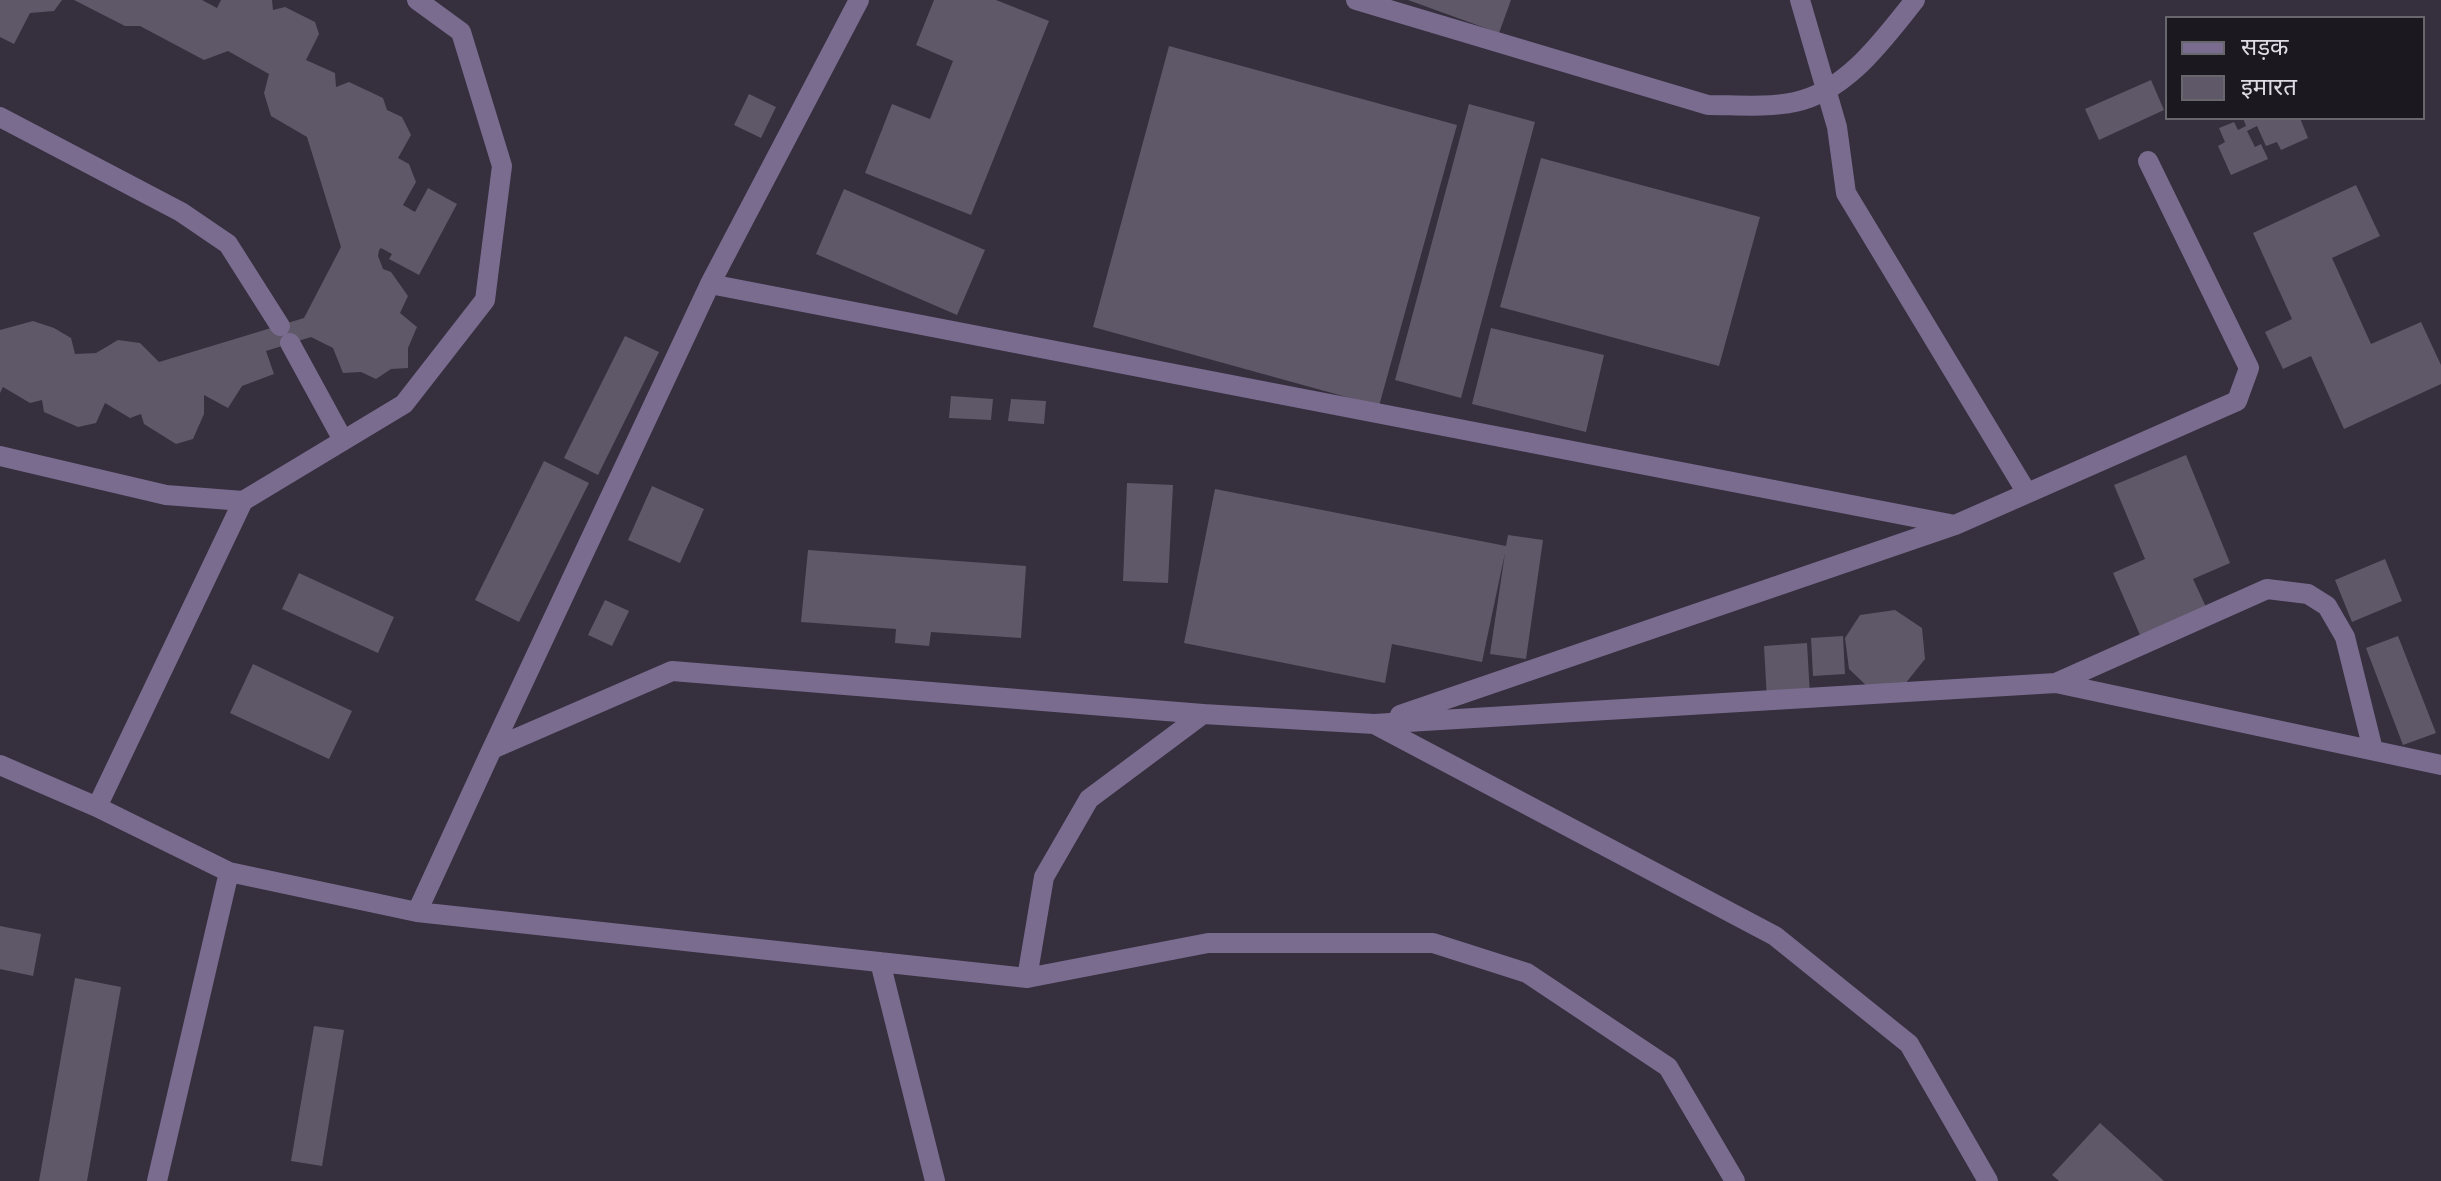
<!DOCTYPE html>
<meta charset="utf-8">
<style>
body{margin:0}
#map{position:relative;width:2441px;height:1181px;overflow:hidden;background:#352f3e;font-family:Signika,"Noto Sans Devanagari",sans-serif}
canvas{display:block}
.legend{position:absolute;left:2165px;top:16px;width:260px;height:104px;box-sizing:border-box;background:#1b191f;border:2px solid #69676e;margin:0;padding:10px 14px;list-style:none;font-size:24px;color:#dfdbe5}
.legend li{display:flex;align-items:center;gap:16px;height:40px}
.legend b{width:40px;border:2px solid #69676e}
</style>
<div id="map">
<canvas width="2441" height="1181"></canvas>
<ul class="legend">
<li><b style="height:10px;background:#7a6c8f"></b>सड़क</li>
<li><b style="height:22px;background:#5e5868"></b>इमारत</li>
</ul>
</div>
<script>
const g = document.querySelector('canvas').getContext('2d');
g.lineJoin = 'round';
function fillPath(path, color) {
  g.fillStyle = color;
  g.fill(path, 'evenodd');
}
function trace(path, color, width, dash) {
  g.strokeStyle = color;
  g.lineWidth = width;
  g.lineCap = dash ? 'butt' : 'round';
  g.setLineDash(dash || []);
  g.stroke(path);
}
const building = new Path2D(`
 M0 0H62L54 11 30 13 14 44 0 37Z
 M74 0H202L217 8 221 0H272L273 10 285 7 315 22 319 34 306 60 335 73 336 87 349 82 383 98 387 110 402 117 411 135 398 158 409 164 416 182 403 205 415 212 428 188 457 204 419 275 389 259 392 254 381 248 379 250 378 256 383 269 391 272 408 296 400 313 417 327 408 348V368L391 369 376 379 361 372 343 373 333 348 311 337 266 351 274 374 242 386 228 408 204 395V414L193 439 176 444 144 424 141 414 130 418 105 403 96 423 78 427 44 412 42 400 30 403 3 387 0 393V330L33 321 54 328 71 338 75 354 96 353 118 340 140 343 159 362 304 318 341 247 307 137 271 116 264 93 269 74 228 51 204 60 140 26H125Z
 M934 0H996L1049 21 971 215 865 173 892 104 930 119 953 61 916 45Z
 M1408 0H1511L1499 33Z
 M1169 46 1457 125 1379 406 1093 327Z
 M2151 80 2164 110 2099 140 2085 109Z
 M749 94 776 107 761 138 734 125Z
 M1469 104 1535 122 1461 398 1395 380Z
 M2243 118H2300L2308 138 2281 150 2277 142 2266 146 2257 126 2247 131 2255 147 2261 144 2268 159 2231 175 2218 146 2225 142 2219 128 2234 122 2238 130 2246 126Z
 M1541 158 1760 217 1719 366 1500 307Z
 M2356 185 2380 236 2332 258 2371 344 2421 322 2441 365V384L2344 429 2311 356 2283 369 2265 332 2292 319 2253 233Z
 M844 189 985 250 957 315 816 254Z
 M1491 328 1604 355 1586 432 1472 404Z
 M625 336 659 352 598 475 564 458Z
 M951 396 993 399 991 420 949 418Z
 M1011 399 1046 401 1044 424 1008 421Z
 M2186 455 2230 563 2193 579 2206 607 2140 635 2113 573 2145 559 2114 485Z
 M544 461 589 483 519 622 475 600Z
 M1127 483 1173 485 1168 583 1123 581Z
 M652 486 704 509 680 563 628 540Z
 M1215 489 1506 546 1508 535 1543 540 1526 659 1490 654 1505 553 1482 662 1392 644 1385 683 1184 643Z
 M808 550 1026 566 1021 638 931 632 929 646 895 643 896 629 801 622Z
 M2385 559 2402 601 2352 622 2335 580Z
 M299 573 394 617 378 653 282 609Z
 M605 600 629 611 612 646 588 635Z
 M1895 610 1922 628 1925 659 1905 684 1870 689 1849 669 1845 638 1860 615Z
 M1843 636 1845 674 1813 676 1811 638Z
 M2398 636 2436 733 2403 745 2366 648Z
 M1807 643 1810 696 1767 700 1764 646Z
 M253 664 352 711 329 759 230 713Z
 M0 926 41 934 33 976 0 969Z
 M75 978 121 987 87 1181H39Z
 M314 1026 344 1030 322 1166 291 1161Z
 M2100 1123 2164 1181H2059L2052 1175Z`);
const minor = new Path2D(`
 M1356 0 1708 105C1736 105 1767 108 1795 102 1847 91 1883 40 1915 0
 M1800 0 1837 127 1846 193 2027 493
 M0 117 181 212 228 244 280 326
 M710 284 1955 525
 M290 343 343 440
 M0 456 166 495 243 501 404 404 485 300 502 166 461 32 417 0
 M2056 683 2267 589 2308 594 2327 606 2345 637 2373 750
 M1400 715 1955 525 2237 401 2249 368 2148 161
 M1374 724 1775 936 1909 1044 1988 1181
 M492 749 710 284 859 0
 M0 765 97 807 229 872 417 912 1027 978 1208 943H1433L1527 973 1668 1067 1735 1181
 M97 807 243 501
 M417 912 492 749 672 671 1203 714 1374 724 2056 683 2441 765
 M880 962 935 1181
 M1027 978 1044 877 1089 799 1203 714
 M157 1181 229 872`);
fillPath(building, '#5e5868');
trace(minor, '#7a6c8f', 20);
</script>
